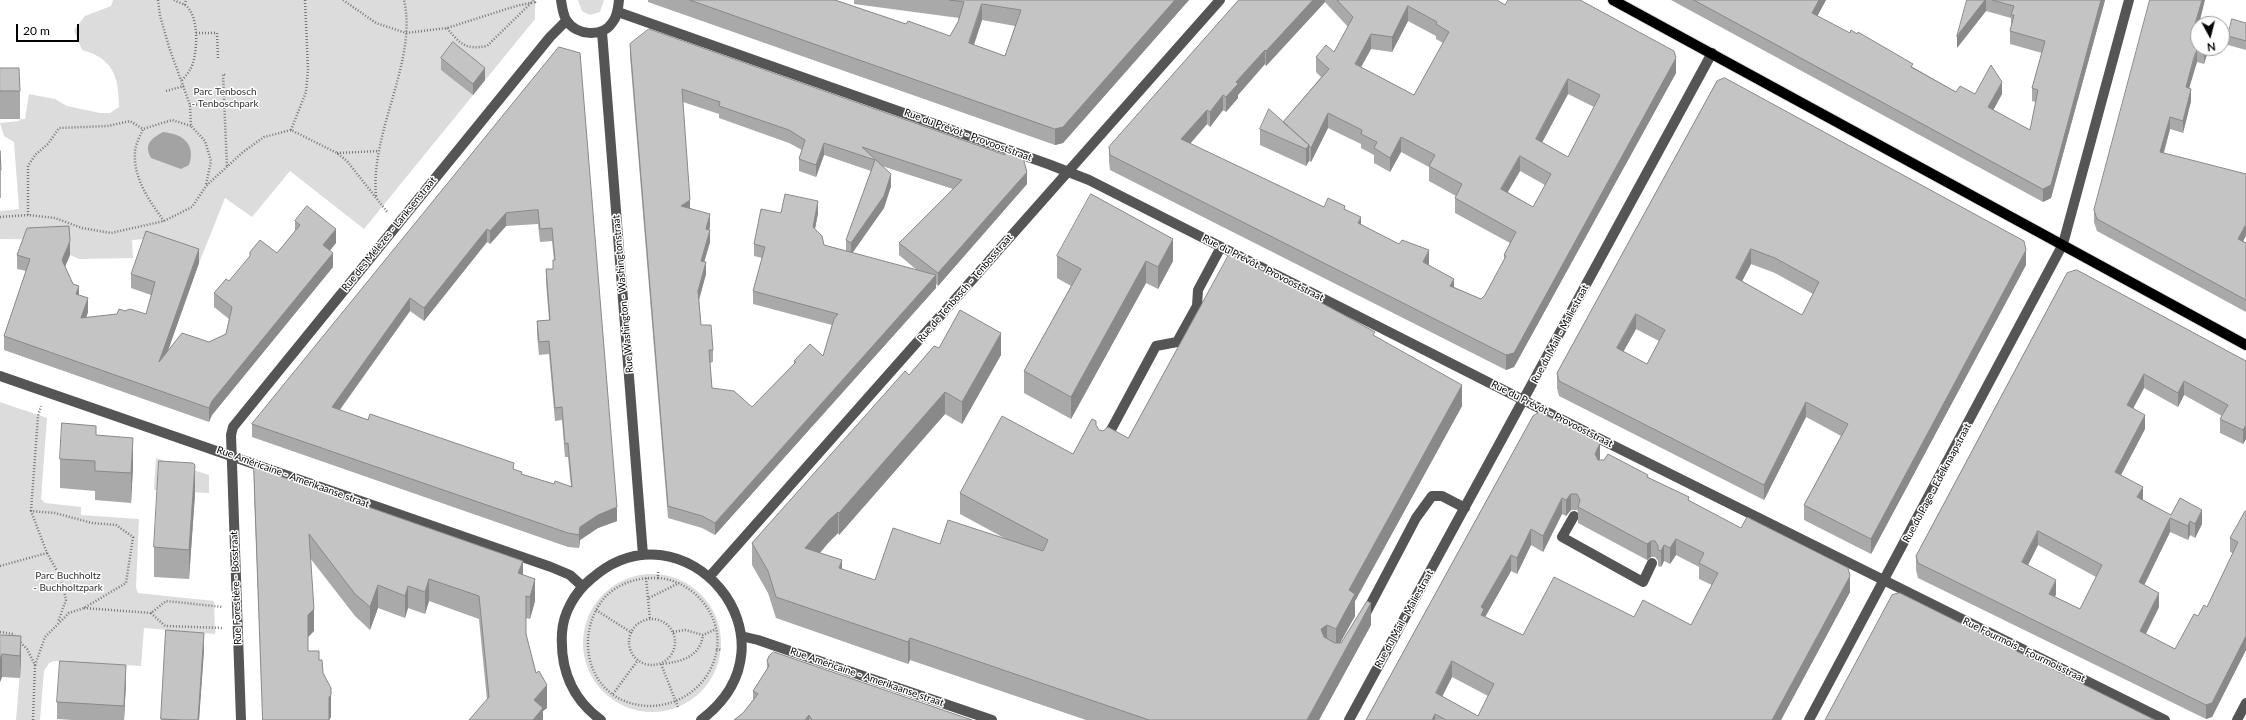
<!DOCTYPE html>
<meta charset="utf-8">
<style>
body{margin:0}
#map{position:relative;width:2246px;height:720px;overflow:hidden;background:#fff;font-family:Lato,sans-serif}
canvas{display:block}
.north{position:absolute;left:2190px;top:16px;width:40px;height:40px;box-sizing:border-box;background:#fff;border:1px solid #999;border-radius:50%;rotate:173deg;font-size:11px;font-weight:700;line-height:16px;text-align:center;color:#000}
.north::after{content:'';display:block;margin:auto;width:14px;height:18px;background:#000;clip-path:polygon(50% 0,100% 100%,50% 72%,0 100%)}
.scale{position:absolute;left:16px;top:24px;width:63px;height:18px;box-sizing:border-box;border:2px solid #000;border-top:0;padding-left:5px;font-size:12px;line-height:14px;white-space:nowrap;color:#000;-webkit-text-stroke:3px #fff;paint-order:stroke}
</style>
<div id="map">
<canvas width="2246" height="720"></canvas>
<div class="north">N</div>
<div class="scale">20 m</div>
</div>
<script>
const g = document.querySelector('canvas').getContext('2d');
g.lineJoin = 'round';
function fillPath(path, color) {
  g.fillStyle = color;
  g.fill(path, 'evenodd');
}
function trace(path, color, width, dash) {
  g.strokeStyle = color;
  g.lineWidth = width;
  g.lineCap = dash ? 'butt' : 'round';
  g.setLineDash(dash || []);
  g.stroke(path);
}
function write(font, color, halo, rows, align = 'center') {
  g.font = font + ' Lato,sans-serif';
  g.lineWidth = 3;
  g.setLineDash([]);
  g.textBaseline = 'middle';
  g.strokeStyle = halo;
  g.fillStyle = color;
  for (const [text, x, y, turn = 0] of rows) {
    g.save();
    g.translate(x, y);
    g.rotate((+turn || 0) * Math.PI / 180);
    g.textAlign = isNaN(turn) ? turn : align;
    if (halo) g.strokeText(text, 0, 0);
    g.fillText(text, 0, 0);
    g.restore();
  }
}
const green = new Path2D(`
 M113 0H535V19L364 229 290 171 252 217 225 198 199 263 147 239 132 240 133 258 79 259 70 255 69 240 0 239V211L19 209 14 142 4 136 0 123 19 121 20 119H25L29 94 55 99 67 106 100 113H110L119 107C119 77 113 58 82 50L74 30 85 16 111 6Z
 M578 0H604L600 12 590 15 582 11Z
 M0 402 47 418 41 499 45 503 81 507V515L139 519 136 587 138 593 214 601 215 634 144 628 141 666 54 661 49 663 44 671 40 720H16L21 659 0 657Z
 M156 458 209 475V493L154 490Z
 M583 643a69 69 0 1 1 138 0a69 69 0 1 1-138 0Z`);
const water = new Path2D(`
 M163 132C183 134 196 144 189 165L181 169 151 158C143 144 152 138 163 132Z`);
const path = new Path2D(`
 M158 0 160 16 170 50 190 105 191 126 205 141 211 161 206 185
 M174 0C177 2 182 3 185 5 200 15 198 56 190 70 188 73 185 77 182 80
 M343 0 376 23 406 33 447 28 516 6 535 2 533 0
 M185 5 186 0
 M447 28C460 44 465 50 487 46L531 3
 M196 33H217L218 58
 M225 75 223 74 227 167
 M166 91 184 86
 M190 105 223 103
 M291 130 306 92 308 69 305 0
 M337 153 379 151
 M376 196C370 131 418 61 404 0
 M28 215V166L35 155 48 144 59 128 108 126 130 121 143 129
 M0 217 28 215 55 218 82 228 111 233 164 221 192 207 206 186 243 152 264 137 291 130 337 153 347 161 388 213
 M164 221C150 202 133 178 135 153 135 145 140 136 143 129L172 120 191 126
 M31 511 38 416 41 406
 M47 553 61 578 66 600 58 622
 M0 566 47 553 31 511 55 513 92 523 116 525 133 537 126 583 84 608 69 613 45 637 35 665 27 649 19 641
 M658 572V578C692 580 722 614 717 649L721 650
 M646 578 650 620
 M658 578C635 577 612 585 599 605 580 635 585 679 618 698 660 720 710 694 717 649
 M649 598 679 583
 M84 608 151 613 166 601 223 607
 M596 610 632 633
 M151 613 165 626 223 628
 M629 642a23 23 0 1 1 46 0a23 23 0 1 1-46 0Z
 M0 632 13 634 16 637
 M673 632 685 630 703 635 716 629
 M613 694 638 660
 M678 707 661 664C681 662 700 657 703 635
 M33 720 35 665`);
const minor = new Path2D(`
 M561 0C562 6 563 16 567 21 576 35 602 38 612 23 618 16 618 8 619 0
 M618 12 1048 164 1089 180 1614 446 2165 720
 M602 32 643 555
 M0 376 551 567 570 575 582 586
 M1105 441 1156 346 1177 342 1197 306 1198 290 1221 247
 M1574 516 1562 537 1643 582 1652 563
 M710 576 1220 0
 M1365 615 1416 518 1432 496H1442L1465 508
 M741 636 758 640 992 720
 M241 720 231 435 233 427 550 37 566 21
 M601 720C572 699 560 669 562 633 563 613 575 592 591 579 683 497 807 640 701 720
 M1349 720 1712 53
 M1809 720 2063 244 2129 0
 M2237 720 2246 703`);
const major = new Path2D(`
 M1613 0 2246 345`);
const wall = new Path2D(`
 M648 0H835L906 24 950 36 958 22 959 18 854 4V0H1189L1063 143 1055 145 648 2ZM982 20 1015 26 1005 56 974 45Z
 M1239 0H1362L1505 5 1676 73 1514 367 1506 370 1110 170 1109 162V147ZM1325 2 1348 27 1334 52 1316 57V72L1321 77 1283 122 1260 129V145L1306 166 1309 161 1311 162 1328 128 1361 144V148L1374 155V163L1390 172 1401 152 1429 167V181L1456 196 1455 198V213L1510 243 1504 255V260L1485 295 1481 299 1454 287 1429 265 1361 224 1345 209 1324 207 1190 144 1207 124 1210 127 1223 110 1226 112 1238 98V95L1265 64 1266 66ZM1408 21 1436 36V39L1443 43 1414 95 1361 67 1371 49 1392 52ZM1568 94 1594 107 1568 157 1542 142ZM1520 171 1545 185 1533 207 1508 192Z
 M1671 0H1826L1817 16 1913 67 1956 92 1975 94H2002L1993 110 2030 130 2036 102 2032 101V88L2042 53 2010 44V31L2011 26V18L1986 11 1957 48 1967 0H2105L2051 198 2043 202Z
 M2246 23V50L2228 45V36Z
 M2198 24 2209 48 2204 64 2197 62 2194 69 2189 88 2191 101 2183 133 2170 129 2164 153 2243 241 2246 243V312L2097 231 2094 222V210Z
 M630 44 1027 184 938 286 936 284V288L715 535 702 528 668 518 630 56ZM683 102 719 114V118L789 143 802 150 799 159V171L816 177 824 155 871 171 846 240V251L824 245 815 229 818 213H781L754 244V256L762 258 753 291V304L832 325 823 356 794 361V364L752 407 712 388 710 363 713 362V350L701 325 699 300 706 274 704 262 710 242 709 230 710 226 690 208ZM882 166 953 189 899 243V255L918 271 852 253 884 208 891 186Z
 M559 47 617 521 598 528 580 540 579 548 568 547 252 437V424ZM538 224 540 242 552 241 554 260H553V269H546V282L549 320 537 321V334L539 355 549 354 555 421 562 420 565 457H568L571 487 554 484 522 474 514 470 340 410 410 311 424 321 487 242 490 244 506 226Z
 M441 58 485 80 473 95 441 70Z
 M0 68 20 91V119H0Z
 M1717 81 2026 265 1871 554 1804 520V505L1841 436 1821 425 1806 417 1764 500 1559 396 1557 388V373ZM1751 264 1775 273 1813 294 1802 315 1742 281ZM1636 329 1659 341 1647 364 1623 352Z
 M0 151 1 170V198H0Z
 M295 221 336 243 330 250 333 267 212 415 209 422 4 350V336L26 271 17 269V255H70L65 266 73 284 88 312 86 318 117 314 125 311 146 314 151 295 131 288V274L199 263 168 350 209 342 226 334 229 319 214 307V293L229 281 277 253 295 231Z
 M1057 256 1173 261 1158 289 1146 283 1071 419 1024 393V371L1071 286 1057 278Z
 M2067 273 2246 361V439L2243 444 2220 433V419L2222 416 2184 395 2178 407 2144 388 2133 408 2145 429 2121 475 2143 500 2171 515 2202 524 2195 538 2190 535 2188 540 2170 532 2144 585 2159 607 2146 634 2175 649 2198 616 2207 607 2233 553 2230 552V538L2246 511V650L2212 717 2206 719 1918 578 1916 570V556ZM2038 545 2096 577 2080 609 2055 597 2056 594 2028 565Z
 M1375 336 1462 406 1355 601V616L1340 643 1371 625 1319 720H1086L910 660 908 664 776 618 768 593 752 565V543L909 375 939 348 1001 355 962 424 945 414 839 535 838 533 829 542 820 553 842 569 875 580 940 544 1006 539 960 514V493L1073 454 1096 426 1099 430 1128 438Z
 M1533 416 1600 459 1599 460 1648 477 1850 592 1781 720H1366ZM1571 510H1577L1578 512V523L1647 560 1651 557H1655L1658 561V566L1661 567 1664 561 1670 564 1676 555 1699 567V579L1712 585 1691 625 1634 617 1523 635 1485 617 1511 571 1517 574 1531 545 1543 552 1562 514 1566 516ZM1452 677 1488 696 1478 716 1442 696Z
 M96 435 133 467 131 503 95 500V491L60 488V459Z
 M254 467 523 575 535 601 530 619 526 618V634L536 673 547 708 543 711V720L487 700 479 619 429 601 425 614 408 608 405 618 378 608 370 630 355 616 310 558 314 631 308 637V651L319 660 323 673 331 717 329 719V720H263L254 490Z
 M195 494 189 579 154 577V547Z
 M166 630 204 650 199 720H161Z
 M0 635 21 636V659L20 678 2 677 0 682Z
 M767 661 972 720H734L743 713 753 700V691L767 669Z
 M126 682 124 720H72L57 719V702Z`);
const shadedWall = new Path2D(`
 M1175 0H1189L1063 143 1055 145V129Z
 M1313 0H1325V2L1266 66V51Z
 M1819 0H1826L1812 26V13Z
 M1985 0H1986V11L1957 48V36Z
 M2101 0H2105L2051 198 2043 202V189Z
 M2202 0H2205L2199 24H2198V27L2195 24Z
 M982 4V20L969 59V43Z
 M1408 6V21L1392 52V37Z
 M1371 34V49L1355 78V64Z
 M2205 48H2209L2204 64V51Z
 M1265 50V64L1238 95V98L1226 112V97L1236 82Z
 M2197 50V62L2186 99V87Z
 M1676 58V73L1514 367 1506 370V355Z
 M485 68V80L473 95V84Z
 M1568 79V94L1536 154V139Z
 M2002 82V94L1988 120V107Z
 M2191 89V101L2183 133V121Z
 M1223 95V110L1210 127V112Z
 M1207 110V124L1181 154V139Z
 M1328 113V128L1311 162V148Z
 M2170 117V129L2160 164V152Z
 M1401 137V152L1390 172V158Z
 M824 143V155L816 177V165Z
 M1309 145V161L1306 166V149Z
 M1520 156V171L1501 203V189Z
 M1027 172V184L938 286V273Z
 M891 174V186L884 208 851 255V243Z
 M690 200V212L681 206Z
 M818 201V213L813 239V227Z
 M506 213V226L490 244V231Z
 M710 214V226L706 241V229Z
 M1361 217V232L1358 223Z
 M2246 224V236L2238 251V239Z
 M336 229V243L323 259V245Z
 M487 229V242L424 321V308Z
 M710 230V242L701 273V261Z
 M1173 239V261L1158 289V267Z
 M70 241V255L62 274V260Z
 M199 249V263L159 376V362Z
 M1751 249V264L1736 293V278Z
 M1429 250V265L1423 262Z
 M2026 250V265L1871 554V539Z
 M333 253V267L212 415 209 422V408L212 401Z
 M1146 261V283L1071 419V397Z
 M706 262V274L698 303V291Z
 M936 275V288L715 535V523Z
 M1454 279V294L1450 286Z
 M79 286V300L76 294Z
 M88 298V312L81 332V318Z
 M410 298V311L332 420V407Z
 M1636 314V329L1617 363V348Z
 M1001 333V355L962 424V402Z
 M2144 374V388L2127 420V405Z
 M2184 381V395L2178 407V393Z
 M1462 385V406L1355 601V616L1336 650V629L1349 590Z
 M945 392V414L839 535V513Z
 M1806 402V417L1764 500V485Z
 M2145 415V429L2115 486V472Z
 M2246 425V439L2243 444V430Z
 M133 438V467L131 503V473Z
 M1600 443V459L1595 470V454Z
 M195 465V494L189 579V550Z
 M2143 487V501L2137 497Z
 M1571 494V510L1566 516V500Z
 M1562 498V514L1543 552V536Z
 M617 507V521L598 528 580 540 579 548V535L580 527 598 515Z
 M2202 510V524L2195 538V524Z
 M838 512V533L829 542 805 570V548L829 520Z
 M2170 518V532L2139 596V582Z
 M2190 521V535L2188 540V526Z
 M1531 529V545L1517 574V558Z
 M2038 531V545L2022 577V562Z
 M1676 539V555L1670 564V548Z
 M1651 541V557L1647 560V544Z
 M1664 545V561L1661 567V551Z
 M1511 555V571L1484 619 1481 615V607Z
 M842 560V582L839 568Z
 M523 561V583L518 573Z
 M1850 576V592L1781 720H1772Z
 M429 579V601L425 614V592Z
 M535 579V601L530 619V597Z
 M2056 580V594L2049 608V594Z
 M378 585V608L370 630V607Z
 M408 586V608L405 618V596Z
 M2159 593V607L2140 645V631Z
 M1371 603V625L1319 720H1307Z
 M314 609V631L308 637V615Z
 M1327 625V647L1321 650V629Z
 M204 633V650L199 720H198Z
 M21 636V659L20 678V656Z
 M2246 636V650L2212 717 2206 719V705Z
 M910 638V660L908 664V642Z
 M2 654V677L0 682V659Z
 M1452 661V677L1436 709V693Z
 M126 665V682L124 720V706Z
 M547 685V708L543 711V720H533L534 700Z
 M331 695V717L329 720V697Z
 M1435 714V720H1432Z
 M809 715V720H805Z`);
const building = new Path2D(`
 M690 0H835L906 24 908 21 950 36 958 22 964 2 949 0H1175L1063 127 1055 129ZM982 4 1021 10 1005 56 969 43Z
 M1239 0H1313L1266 51 1265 50 1236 82 1238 84 1226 97 1223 95 1210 112 1207 110 1181 139 1324 207 1328 198 1345 206 1344 209 1361 217 1358 223 1399 244 1402 240 1429 250 1423 262 1454 279 1450 286 1481 299 1485 295 1506 256 1504 255 1516 232 1455 198 1462 184 1429 166 1435 155 1401 137 1390 158 1374 148 1377 142 1361 134 1362 130 1328 113 1311 148 1309 146V145L1283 122 1329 69 1316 57 1326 45 1334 52 1353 17 1337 0H1497L1505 5 1508 0H1580L1674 51 1676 58 1514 353 1506 355 1110 155 1109 147ZM1408 6 1437 22 1436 24 1449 32 1414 95 1355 64 1371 34 1392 37ZM1568 79 1600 95 1568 157 1536 139ZM1520 156 1551 174 1533 207 1501 189Z
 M1694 0H1819L1812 13 1850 33 1851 30 1857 34 1858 32 1913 64 1911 67 1956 92 1960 86 1975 94 1991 65 2002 82 1988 107 2030 130 2038 90 2032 88 2045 41 2010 31 2014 15H2011L2014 6 1992 0H2101L2051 185 2043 189Z
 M1967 0H1985L1957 36Z
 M2150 0H2202L2195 24 2198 25V48H2205L2204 51 2197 50 2194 57 2186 87 2191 89 2183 121 2170 117 2160 152 2246 174V224L2238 239 2246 243V300L2097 219 2094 210Z
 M2232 19 2246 23V41L2228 36Z
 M649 29 1005 155 1006 152 1023 158 1027 172 938 273 899 243 962 180 862 147 891 174 884 196 851 243 846 240 875 160 824 143 816 165 799 159 805 140 789 130 719 106 720 102 682 89 690 200 681 206 710 214 706 229 710 230 701 261 706 262 698 291 701 325H711L713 350H709L712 388 734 391 752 407 796 362 794 361 810 344 823 356 834 319 838 314 753 291 765 247 754 244 761 209 781 213 785 194 818 201 813 227 822 236 824 245 936 275 715 523 702 516 668 506 630 44Z
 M453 42 485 68 473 84 441 58Z
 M559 47 580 53 617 507 598 515 580 527 579 535 568 533 252 424ZM538 210 540 229 552 228 555 260H553V269H546L550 320 537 321 539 342 549 341 555 408 562 407 565 444 568 443 572 487 555 481 554 484 521 474 522 472 513 469 514 463 370 414 368 420 332 407 410 298 424 308 487 229 490 231 506 213Z
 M0 68H19L20 91H0Z
 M1725 78 2024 241 2026 250 1871 539 1804 505 1848 424 1821 410 1806 402 1764 485 1559 381 1557 373 1717 81ZM1751 249 1775 258 1819 282 1802 315 1736 278ZM1636 314 1665 330 1647 364 1617 348Z
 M1269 109 1309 145 1306 149 1260 129Z
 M0 151 1 170H0Z
 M1091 194 1173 239 1158 267 1146 261 1071 397 1024 371 1081 269 1057 256Z
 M307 206 336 229 323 245 333 253 212 401 209 408 4 336 30 259 17 255 27 228 69 226 70 241 62 260 73 284 79 286 76 294 88 298 81 318 117 314 119 309 125 311 130 309 146 314 155 282 131 274 146 231 199 249 159 362 182 333 209 342 226 334 232 307 214 293 226 279 229 281 250 256V252L260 240 277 253 300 225 295 221Z
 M1230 253 1375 332 1373 335 1462 385 1349 590 1355 594 1344 614 1336 629 1327 625 1321 629 1324 637 1335 643H1341L1367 601 1371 603 1307 720H1149L910 638 908 642 776 597 768 571 752 543 905 371 909 375 934 346 939 348 960 310 1001 333 962 402 945 392 839 513 838 512 829 520 805 548 842 560 839 568 875 580 893 528 940 544 948 520 1043 551 1048 540 960 493 1002 416 1073 454 1092 419 1096 421V425L1099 430 1103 431 1108 427 1128 438Z
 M2077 270 2246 361V425L2243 430 2220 419 2228 405 2184 381 2178 393 2144 374 2127 405 2145 415 2115 472 2143 487 2137 497 2171 515 2180 498 2202 510 2195 524 2190 521 2188 526 2170 518 2139 582 2159 593 2140 631 2175 649 2194 614 2198 616 2204 605 2207 607 2238 542 2230 538 2245 511H2246V636L2212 703 2206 705 1918 563 1916 556 2067 273ZM2038 531 2102 565 2080 609 2049 594 2056 580 2022 562Z
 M1540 412 1600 443 1595 454 1598 460H1604L1608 454 1648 475 1647 477 1689 497 1688 500 1741 528 1747 517 1848 568 1850 576 1772 720H1446L1435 714 1432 720H1366L1533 416ZM1571 494H1577L1580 500 1578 507 1647 544 1651 541H1655L1658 546V550L1661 551 1664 545 1670 548 1676 539 1704 553 1699 563 1718 573 1691 625 1643 600 1634 617 1554 577 1523 635 1481 615 1484 609 1481 607 1511 555 1517 558 1531 529 1543 536 1562 498 1566 500ZM1452 661 1494 684 1478 716 1436 693Z
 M62 423 96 426V435L133 438 131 473 95 471V461L60 459Z
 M159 461 193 463 195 465 189 550 154 547Z
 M254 467 523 561 518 573 535 579 530 597 526 596V634L536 673 539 671 547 685 534 700 543 708 533 720H469L489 697 479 596 429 579 425 592 408 586 405 596 378 585 370 607 355 594 309 534 314 609 308 615V651H319V660H322L323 673 331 688V695L329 697V720H263Z
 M1900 593 2155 720H1825L1892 595Z
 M166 630 204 633 198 720H183L161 719Z
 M0 635 21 636 20 656 2 654 0 659Z
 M774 652 972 720H812L809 715 805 720H734L743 713 758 694 753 691 769 666 767 661 769 656Z
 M60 661 126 665 124 706 57 702Z`);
const parkNames = [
 ["Parc Tenbosch",225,92],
 ["- Tenboschpark",225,104],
 ["Parc Buchholtz",68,576],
 ["- Buchholtzpark",68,588]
];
const streetNames = [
 ["Rue du Prévôt - Provooststraat",968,135,20],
 ["Rue des Mélèzes - Lariksenstraat",389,234,-51],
 ["Rue du Prévôt - Provooststraat",1263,268,27],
 ["Rue de Tenbosch - Tenbosstraat",965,288,-49],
 ["Rue Washington - Washingtonstraat",623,294,-95],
 ["Rue du Mail - Maliestraat",1560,334,-62],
 ["Rue du Prévôt - Provooststraat",1552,414,27],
 ["Rue Américaine - Amerikaanse straat",293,477,20],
 ["Rue du Page - Edelknaapstraat",1937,483,-62],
 ["Rue Forestière - Bosstraat",236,588,-92],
 ["Rue du Mail - Maliestraat",1404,619,-61],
 ["Rue Fourmois - Fourmoisstraat",2024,650,26],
 ["Rue Américaine - Amerikaanse straat",867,677,19]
];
fillPath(green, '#dcdcdc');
fillPath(water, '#a3a3a3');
trace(major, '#dbdbdb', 12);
trace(path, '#777', 2.5, [1, 2]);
trace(minor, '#555', 10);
trace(major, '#000', 10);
fillPath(wall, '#a9a9a9');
fillPath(shadedWall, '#898989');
fillPath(building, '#c4c4c4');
trace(building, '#898989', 1);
write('10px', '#333', '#fff', parkNames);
write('10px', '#000', '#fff', streetNames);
</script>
